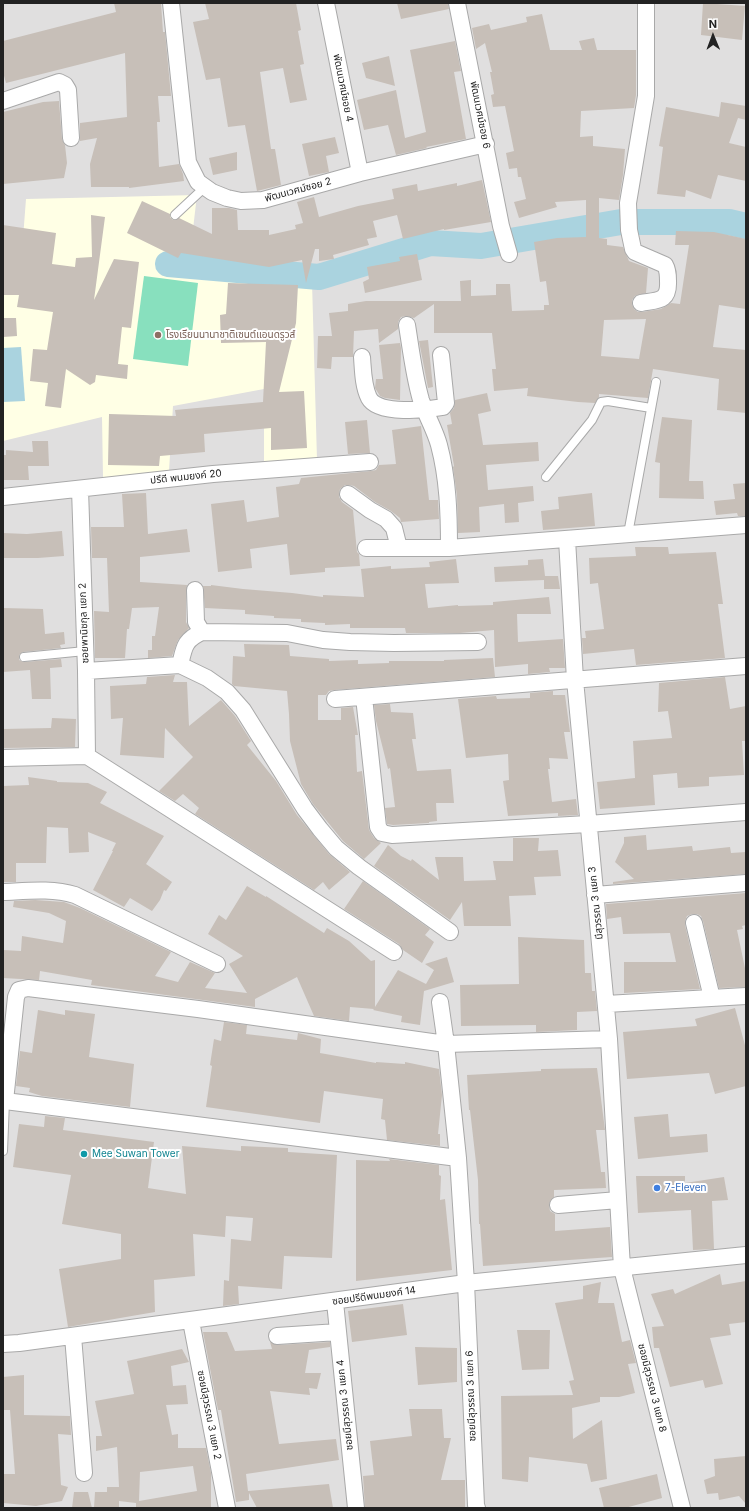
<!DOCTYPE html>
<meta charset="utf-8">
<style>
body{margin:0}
#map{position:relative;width:749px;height:1511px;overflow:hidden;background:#f2efe9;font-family:Inter,sans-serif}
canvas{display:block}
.frame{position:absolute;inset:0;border:4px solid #222;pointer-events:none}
.north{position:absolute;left:693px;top:16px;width:40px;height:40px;-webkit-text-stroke:3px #fff;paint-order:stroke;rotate:359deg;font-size:11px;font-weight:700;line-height:16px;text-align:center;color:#222}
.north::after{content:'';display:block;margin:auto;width:14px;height:18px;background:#222;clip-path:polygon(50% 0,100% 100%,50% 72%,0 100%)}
</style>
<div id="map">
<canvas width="749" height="1511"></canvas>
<div class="frame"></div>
<div class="north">N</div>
</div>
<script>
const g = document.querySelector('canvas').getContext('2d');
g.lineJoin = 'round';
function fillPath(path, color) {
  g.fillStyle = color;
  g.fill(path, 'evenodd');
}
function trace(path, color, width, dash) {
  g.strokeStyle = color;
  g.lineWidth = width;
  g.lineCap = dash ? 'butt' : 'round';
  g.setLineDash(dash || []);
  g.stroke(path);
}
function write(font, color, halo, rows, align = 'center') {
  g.font = font + ' Inter,"Noto Sans Thai",sans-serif';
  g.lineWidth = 4;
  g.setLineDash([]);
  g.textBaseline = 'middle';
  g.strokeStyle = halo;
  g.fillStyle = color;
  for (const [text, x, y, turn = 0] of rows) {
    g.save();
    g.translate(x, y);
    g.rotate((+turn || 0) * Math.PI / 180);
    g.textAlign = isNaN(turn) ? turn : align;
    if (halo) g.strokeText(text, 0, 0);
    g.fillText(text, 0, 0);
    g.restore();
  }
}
const residential = new Path2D(`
 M3 3H746V1508H3Z`);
const education = new Path2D(`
 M197 195 188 272 312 282 317 460 264 463V389L173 406 169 471 103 478 102 417 3 441V260L21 264 26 199Z`);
const pitch = new Path2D(`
 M144 276 198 283 188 366 133 359Z`);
const water = new Path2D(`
 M21 347 25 401 3 402V348Z`);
const river = new Path2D(`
 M168 264 319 277 430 243 481 246 621 222H729L746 226`);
const building = new Path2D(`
 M114 3H161L163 32H165L171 96H158L160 122H157L159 167 179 164 183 174 184 181 129 188V187H91L90 164 97 138 80 141V123L127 117 125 53 6 83 3 72V41L116 12Z
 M205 3H296L301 30 298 31 304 64 300 65 307 100 290 103 283 68 260 72 271 149H275L281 185 257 191 245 125 228 127 220 78 206 80 193 22 209 19Z
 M397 3H448L449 9 401 19Z
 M703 3 745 6 742 40 701 35Z
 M542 14 550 50H582L579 41 594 38 597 50H636V95L634 108 581 111 580 137 593 136V146L625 149 623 175 619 200 599 198V238L607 239V245L623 247 629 261 648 268 646 293 635 296 632 300V304L634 309 638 312H642L661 309 671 303 680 304 689 245H675L676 231 714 232 746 239V309L719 305 713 347 746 350V413L717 410 719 379 653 369 648 398 599 394V397L595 403 578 402 527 396 528 388 494 391 492 369H496L492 333H434V304L414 318 406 316 401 317 398 322V329L379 343 378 329 354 331 353 357H332L331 369 317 368 318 336H332L329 313 348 311V304L366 301H461L460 281 471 280V296L496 295V284H510L512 311 544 310V305H549L546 281 540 282 534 242 557 238 586 237V200L555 202 557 207 519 218 514 202 526 199 521 177H518L517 168 509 169 506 153 514 151 505 106 493 107 491 95 494 94 490 72H492L485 43 476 49 472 28 489 24 491 30 527 22 526 17ZM646 319 639 359 601 356 604 320Z
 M455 41 461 71 454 72 466 139 426 147 427 148 396 155 388 125 364 130 357 100 396 90 405 138 426 132 410 50Z
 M389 56 395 86 366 78 362 63Z
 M59 101 62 139 65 145 67 163 64 178 3 184V112L43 102Z
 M721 102 746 106V120L738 118 729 143 746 147V181L718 175 711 199 686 190 685 197 657 194 663 147 659 146 666 107 719 117Z
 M335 137 339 153 326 156 329 172 309 176 302 144Z
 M237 152V170L213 175 209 158Z
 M482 180 491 222 444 230V229L403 239 397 215 373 221 377 237 367 239 369 245 333 255 334 259 319 261V249H315L306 283 302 260 269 267 181 253 178 258 127 233 142 201 170 214V217L173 220 179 218 212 234V208H229L237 210 238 230H269V235L296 229 295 225 303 223 297 202 314 197 319 217 358 206 394 199 392 189 417 184 418 191 457 183V186Z
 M91 215 105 217 94 300 114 259 139 262 131 328 122 327 118 364 128 365 127 379 96 375 95 382 90 385 66 369 61 408 45 406 48 383 30 381 33 349 47 350 53 312 17 307 19 295H3V225L56 233 52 264 75 267 76 258 92 257Z
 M417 254 422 280 365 293 363 282 369 279 367 267 400 261 399 257Z
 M228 283 298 285 296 323 279 392 304 391 307 448 271 450V428L204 434 205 452 160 456 159 466 108 465 109 414 176 416 175 410 263 402 266 342 221 343 220 315 226 314Z
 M3 318H16L17 336 3 337Z
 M428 340 433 387 428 388 419 341Z
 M400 343 401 348 400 400 385 398 380 396 375 388 376 379H383L379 345Z
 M487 393 491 411 478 414 483 445 538 442 539 461 486 465 488 490 533 486 534 501 518 503 519 522 505 523 504 504 479 507 480 532 458 533 457 496 453 467 454 466 447 425 452 424 450 413 454 408 455 400Z
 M662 417 692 420 689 481H703L704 499 659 498 660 463 655 462Z
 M367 420 370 453 348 454 345 422Z
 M421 426 429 500H438L439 519 401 522 400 518 391 511 375 502 354 486 349 485H345L340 489 339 493V497L342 502 353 510 357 552 359 554 360 566 325 568V572L290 575 287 544 250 549 252 568 218 572 211 504 244 500 247 522 279 517 276 487 299 484 301 478 371 471 376 470 379 465 396 464 392 430Z
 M32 441H48L49 466H28L29 480H3V455H6V450L33 452Z
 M746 483V516H738L737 513 716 515 714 501 735 499 733 484Z
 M146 493 148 534 187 529 190 552 140 557V582L187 585 186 590V622L189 628 178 640 172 656 148 658V650H152V636H155L159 607 132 608 129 629H127L125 658H95L94 611 109 612 107 558H92L91 527H124L122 494Z
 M592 493 595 526 543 530 541 511 559 509 558 497Z
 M62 531 64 556 38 558H3V533L27 534Z
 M635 547H668L669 554 716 552 723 604H718L725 658 636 665 634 649 583 654 582 638H586L585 631 604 629 598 583 590 584 589 558 636 556Z
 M456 559 459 583 425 584 428 608 458 605V606L493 605V602L549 597 551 614H517L518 642 563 639 565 668H549L550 672 528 674V664L495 667 494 630 460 633H406L405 628H350V624L325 625V623L301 622V619L274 618V616L245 614V610L205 608 203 586H211V585L243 589 292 593 323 597V595L364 597 361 569 391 566V569L430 567 429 562Z
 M543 559 545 576H558L560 589H544V580L495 582 494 567 528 565V560Z
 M3 608 43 609 45 634 64 632 65 644 60 645 61 648 23 652 19 655V660L24 662 61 659 62 667 50 668 51 699H32L30 670 3 672Z
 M244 644 289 645 290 656 329 659V661L358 660V664L389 663V661H444V660L493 658 495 677 334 690 329 691 326 695H318V720H341V708L353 707 358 735H355L357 772 362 771 369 830 374 838 381 843 364 859 343 841 313 804 301 784 290 741 289 714 287 691 234 686 232 684 233 656 245 657Z
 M175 675 173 682H187L189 726 221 700 235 716 251 741 247 745 276 781 297 815 329 854 350 872 329 890 323 882 314 890 195 814 199 808 183 794 175 801 159 791 193 757 165 728 164 758 120 755 123 718 111 719 110 686 146 684 147 677Z
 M725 677 730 709 746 706V741H742L744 775 709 777V786L678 788 677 773 653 775 655 805 600 809 597 782 635 778 633 741 672 738 668 711 658 712 659 683Z
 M553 691V695H565L570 732H564L568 759 549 758 550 769H548L552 802 576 799 578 815 558 816V813L508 816 503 781 509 780 508 754 466 758 458 699 496 696 497 699 530 698V693Z
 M390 704 391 712 413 713 416 739H412L417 771 451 769 454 803H436L437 821 429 822V823L393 825 387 824 385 808 395 807 390 768 388 769 376 721 374 705Z
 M52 718 76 719 75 747 3 748V729L51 728Z
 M28 777 57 781V782L88 783 107 792 100 803 164 836 146 864 172 882 166 891 164 890 160 900 152 911 130 898 124 907 93 890 113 851H112L116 843 88 832 89 852 69 853 68 828 47 827 46 863H16V882H3V786L29 785Z
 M646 835 647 850 692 846 693 851 730 847 731 853 746 852V874L613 884V882L634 879 615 862 624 843V837Z
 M513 838H539L538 851 558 850 561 876 534 877 536 895 509 896 511 926H464L462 902 450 920 374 866 388 845 401 856 411 861 412 859 439 880 435 857H463L464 881 496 880 493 861H513Z
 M363 881 430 929 425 935 434 942 422 963 403 950 399 944 344 909Z
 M247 886 266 897V896L324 933 327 928 349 941 371 961 375 960V1007L398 970 426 984 434 970 425 964 447 957 454 982 424 991 420 1025 401 1022 402 1016 373 1010 374 1009 350 1007 349 1021 314 1016 297 977 255 999V1007L91 985 92 980 40 971 39 980 3 978V950L21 951 22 936 63 943 66 921 49 913 13 907 14 901 35 900 64 902 80 908 171 952 155 976 178 982 190 962 215 973 205 988 247 993 229 964 243 956 208 934 219 915 226 920Z
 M746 893V925L742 926 743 929 737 930 746 973V987L719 988 703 921 701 916 697 914H692L687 916 685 921V925L700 989 624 993V962H676L670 933 623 934 621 917 607 919 606 904Z
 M518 937 584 940 585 973H591L592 991H595L597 1011 577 1012V1030L536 1032V1025L461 1026 460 985 519 984Z
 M735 1008 746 1049V1086L715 1094 709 1073 627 1079 623 1032 697 1026 695 1019Z
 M38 1010 65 1015V1010L95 1014 89 1057 134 1064 130 1107 42 1096 29 1092 30 1088 16 1086 20 1051 32 1053Z
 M224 1022 247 1025 246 1034 297 1040 298 1033 321 1039 320 1053 376 1063V1062L405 1064V1062L439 1069 442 1095 438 1134H440V1146L387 1140 385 1120 381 1119 383 1099 324 1091 320 1123 206 1107 212 1066 210 1065 214 1039 221 1041Z
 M597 1068 605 1130H596L601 1172H605L606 1188 554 1190V1197L550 1201 549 1205 550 1211 555 1214V1231L610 1227 612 1257 483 1266 480 1224H479L478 1180 470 1110H469L467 1075 541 1071V1069Z
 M668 1114 670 1137 707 1134 708 1152 638 1159 634 1117Z
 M45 1116 65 1118 63 1130 154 1142 148 1188 186 1194 182 1146 241 1151V1146L288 1148V1152L337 1155 332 1258 284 1256 282 1289 238 1286 239 1304 223 1306 224 1280 229 1281 231 1239 251 1241 253 1218 226 1216 225 1237 193 1234 195 1276 154 1280 155 1312 68 1327 59 1269 121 1259V1234L62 1224 71 1175 13 1167 19 1124 44 1127Z
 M389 1159 439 1165V1175L441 1176 440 1200 445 1199 452 1270 356 1281V1160L390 1161Z
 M636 1176H685V1183L724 1177 728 1200 712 1201 714 1249 693 1250 691 1210 638 1213Z
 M720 1274 722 1285 746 1281V1322L729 1324 731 1335 710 1338 723 1384 705 1388 703 1380 670 1387 659 1348H654L652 1327 664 1326 651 1294 673 1289 675 1294Z
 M601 1282 598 1303H614L622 1342 630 1340 636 1363 628 1364 635 1393 619 1397H600V1402L572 1408 573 1439 602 1420 607 1479 591 1482 587 1464 529 1457 528 1482 502 1479 501 1396 573 1395 569 1381 574 1380 555 1303 583 1299V1286Z
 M403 1304 407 1335 352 1342 348 1311Z
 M517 1330H550L549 1369 522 1370Z
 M203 1332H227L235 1351 272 1349 270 1342 278 1345 330 1342V1347L309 1350 305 1373H321L317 1389 309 1388 310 1395 270 1391 279 1444 336 1439 339 1460 246 1474 248 1491 329 1484 333 1508H257L249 1493V1500L236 1502 221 1410H218Z
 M415 1347 457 1348V1382L418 1385Z
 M182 1349 189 1362 171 1366 173 1386 186 1385 188 1404 166 1405 172 1435 178 1434V1448H206L211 1473V1508H136V1503L119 1501V1508H94L95 1492H107V1487H119L117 1447 96 1451V1436H102L95 1401 134 1394 127 1361ZM193 1466 197 1491 139 1501 140 1472Z
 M24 1375V1415L70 1416 71 1435 58 1434 61 1485 68 1487 62 1501 36 1506 3 1503V1474H15L10 1410H3V1377Z
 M409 1409H442L444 1438H451L441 1480H465V1508H365L363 1476 374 1475 370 1441 412 1436Z
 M746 1456V1504L739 1496 719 1500 718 1493 707 1494 704 1480 715 1476 714 1459Z
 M657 1474 662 1498 625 1508H604L599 1488Z
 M74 1492H88L92 1508H72Z`);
const lane = new Path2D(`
 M175 215 205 187
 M546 477 592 420 601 402 608 401 651 408
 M628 534 656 382
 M24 657 85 651
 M3 1151 5 1101`);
const street = new Path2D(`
 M171 3 188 162 198 182 212 192 227 198 241 201 263 200 360 173 486 144
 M326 3 360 173
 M457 3 501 226 509 254
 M3 101 59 82 65 85 68 90 71 138
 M641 303C658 300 669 302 668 281 668 275 668 270 665 265L635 252 633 249 629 230 628 203 646 96V3
 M407 325C411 350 414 376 421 400 426 415 435 430 439 445 448 479 449 513 449 548
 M362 357C363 370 363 386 369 398 378 415 427 410 443 407L446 403 441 355
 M80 489 86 671 87 756
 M348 494 370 510 386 519 394 528 399 548
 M3 497 213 474 370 462
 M567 539 575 680 609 1039 622 1268 682 1508
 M366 548H449L746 525
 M195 590 196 622 202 632
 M180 665C184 648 184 640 202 632L287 633 323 640 350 642 394 643 478 642
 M86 671 180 665 207 678 227 692 243 710 305 809 320 829 336 848 359 867 450 932
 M364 697 378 827 382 833 392 835 588 824 746 812
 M335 699 746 666
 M3 758 87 756 394 952
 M3 892C27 891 52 888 75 895L217 964
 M595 895 746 883
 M694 923 712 998
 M440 1002 446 1044 609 1039
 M606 1004 746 996
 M458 1158 5 1101 16 997 19 990 28 988 198 1009 446 1044 458 1158 466 1283 476 1505 477 1508
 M558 1205 618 1200
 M335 1302 356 1508
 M191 1321 227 1508
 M73 1336 84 1473
 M277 1336 338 1332
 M3 1344 19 1343 466 1283 746 1255`);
const markers = [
 [158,335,4,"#8d6e63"],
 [84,1154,4,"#0f9aa8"],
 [657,1188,4,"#3f7fe0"]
];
const streetNames = [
 ["พัฒนเวศม์ซอย 4",343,88,79],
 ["พัฒนเวศม์ซอย 6",480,115,79],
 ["พัฒนเวศม์ซอย 2",298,190,-15],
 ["ปรีดี พนมยงค์ 20",186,477,-6],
 ["ซอยพานิชกุล แยก 2",84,623,-92],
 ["มีสุวรรณ 3 แยก 3",596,903,-96],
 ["ซอยปรีดีพนมยงค์ 14",374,1296,-8],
 ["ซอยมีสุวรรณ 3 แยก 8",652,1388,76],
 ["ซอยมีสุวรรณ 3 แยก 6",471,1396,-92],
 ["ซอยมีสุวรรณ 3 แยก 4",345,1405,-96],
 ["ซอยมีสุวรรณ 3 แยก 2",209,1415,79]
];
const educationNames = [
 ["โรงเรียนนานาชาติเซนต์แอนดรูวส์",166,335]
];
const cultureNames = [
 ["Mee Suwan Tower",92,1154]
];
const shopNames = [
 ["7-Eleven",665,1188]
];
fillPath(residential, '#e0dfdf');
fillPath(education, '#ffffe5');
fillPath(pitch, '#88e0be');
fillPath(water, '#aad3df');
trace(river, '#aad3df', 26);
fillPath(building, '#c7bfb8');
trace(lane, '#a9a9a9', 10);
trace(street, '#a9a9a9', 18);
trace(lane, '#fff', 8);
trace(street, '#fff', 16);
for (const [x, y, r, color] of markers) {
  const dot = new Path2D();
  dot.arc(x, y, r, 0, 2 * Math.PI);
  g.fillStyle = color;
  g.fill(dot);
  trace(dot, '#fff', 1.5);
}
write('10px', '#222', '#fff', streetNames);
write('10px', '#785e54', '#fff', educationNames, 'left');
write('10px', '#0d838f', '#fff', cultureNames, 'left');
write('10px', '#366cbe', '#fff', shopNames, 'left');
</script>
